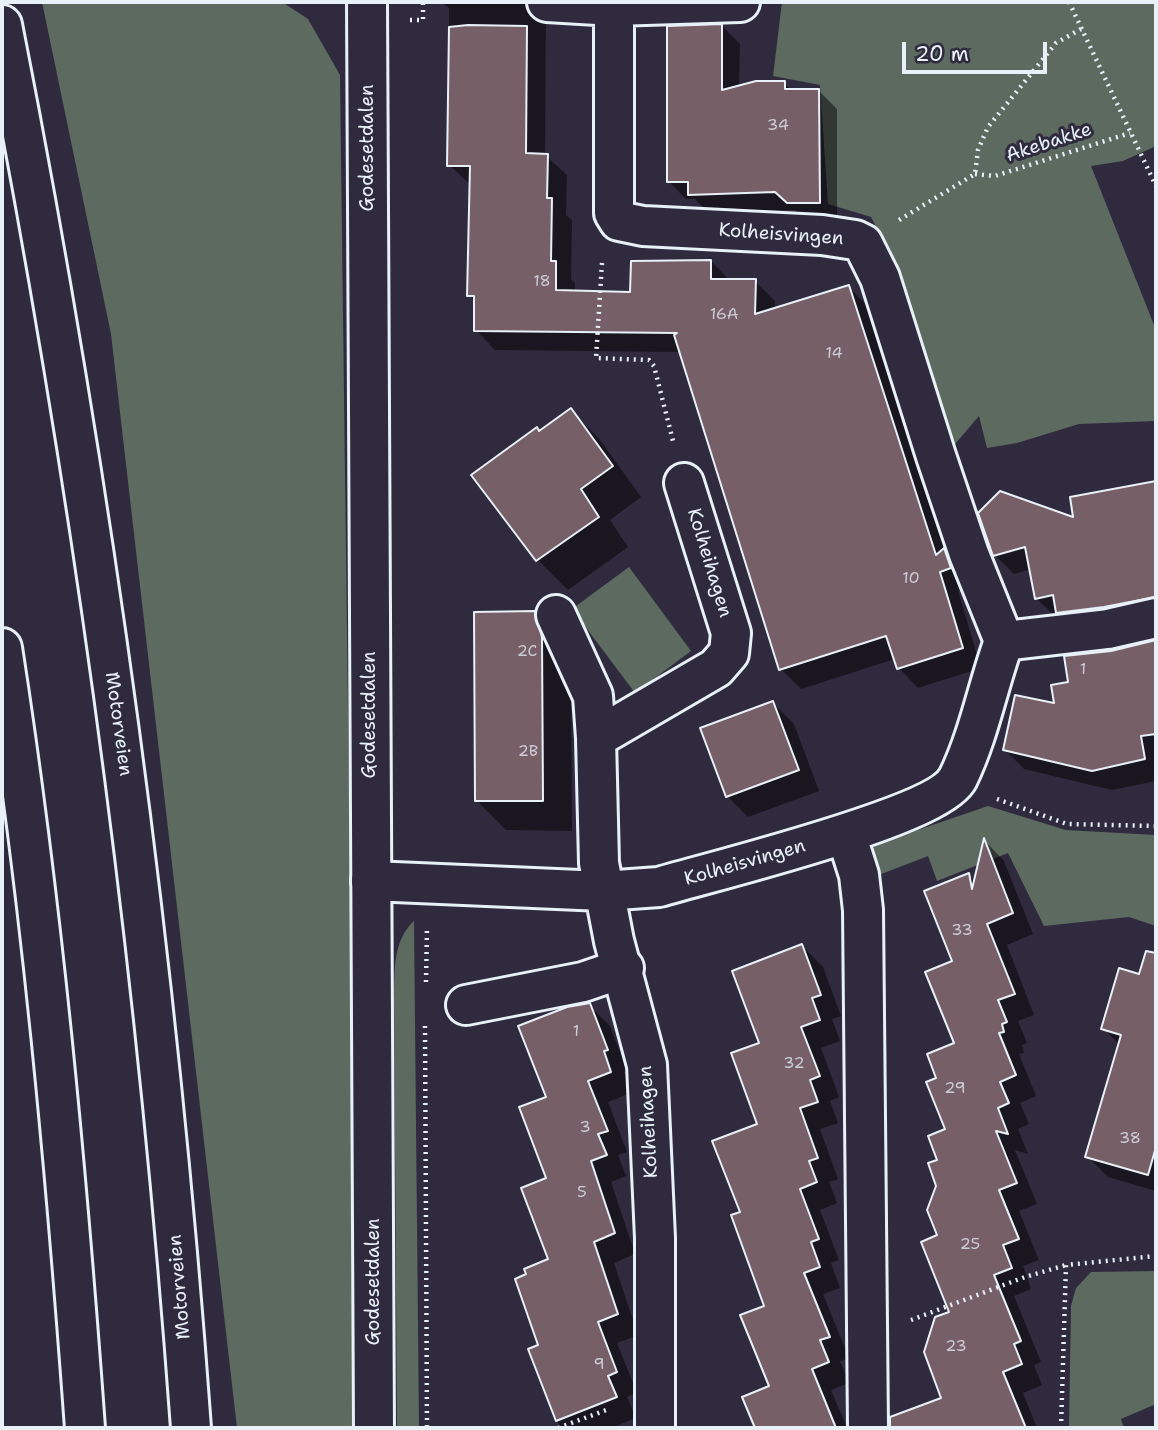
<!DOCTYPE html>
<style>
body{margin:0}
#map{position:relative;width:1158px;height:1430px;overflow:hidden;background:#2f2a3d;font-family:"Shantell Sans",sans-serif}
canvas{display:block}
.frame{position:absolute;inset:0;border:4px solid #e8f1f8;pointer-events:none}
.scale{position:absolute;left:902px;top:42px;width:145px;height:32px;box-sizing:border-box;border:4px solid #e8f1f8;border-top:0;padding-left:9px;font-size:21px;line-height:24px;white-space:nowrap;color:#e8f1f8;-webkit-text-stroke:5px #2f2a3d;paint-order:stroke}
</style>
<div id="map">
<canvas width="1158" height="1430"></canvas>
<div class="frame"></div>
<div class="scale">20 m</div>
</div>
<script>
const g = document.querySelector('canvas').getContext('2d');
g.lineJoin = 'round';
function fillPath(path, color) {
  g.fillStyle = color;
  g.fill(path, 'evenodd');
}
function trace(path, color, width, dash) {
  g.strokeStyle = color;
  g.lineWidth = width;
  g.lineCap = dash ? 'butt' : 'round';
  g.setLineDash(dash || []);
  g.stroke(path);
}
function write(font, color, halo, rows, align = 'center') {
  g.font = font + ' "Shantell Sans",sans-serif';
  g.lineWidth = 6;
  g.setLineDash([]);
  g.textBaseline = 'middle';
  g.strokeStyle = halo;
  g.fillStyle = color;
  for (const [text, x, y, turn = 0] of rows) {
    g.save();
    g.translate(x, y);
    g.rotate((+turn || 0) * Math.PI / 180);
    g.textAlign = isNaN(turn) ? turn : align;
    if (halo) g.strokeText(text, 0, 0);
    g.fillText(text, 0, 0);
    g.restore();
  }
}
const green = new Path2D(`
 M42 2H282L308 19 340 75 357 1428H237L111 334Z
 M782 2H1156V146L1123 161 1091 166 1156 330V421L1079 424 1017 443 987 448 979 416 949 451 891 256 871 217 828 204 820 85 773 76Z
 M629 567 691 651 635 693 572 609Z
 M988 806 1066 830 1156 835V926L1129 917 1044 926 1008 853 937 881 928 856 871 878 874 845Z
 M414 921 419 1428H397L394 1004C395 975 391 942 414 921Z
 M1156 1271V1404L1121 1419 1124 1428H1069L1071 1306 1076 1288 1091 1272Z`);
const shadow = new Path2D(`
 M441 2H546L545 155 567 175 566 215 572 220 571 279 575 283V292L632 294 711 261 730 281H755L775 301V310L849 287 868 307 949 555 963 569 970 588 958 591 981 668 918 688 899 668 895 659 801 689 781 669 681 352 495 350 476 330V302L469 295 471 185 449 165V8Z
 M768 2H816V4H774Z
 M722 26 740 44 739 87 784 83 792 91H819L837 109V221L807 220 795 210 708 212 695 199H686L668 181Z
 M571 410 600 440 641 497 610 520 628 547 568 590 538 560 474 476Z
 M1156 482V619L1056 617 1036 598 1031 569 1014 574 995 555 1076 519 1072 498Z
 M534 613 564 643 571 668 572 831 506 830 476 800Z
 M1156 642V781L1112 790 1024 769 1005 750 1057 705 1071 683 1111 652Z
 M773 703 794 724 819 791 748 817 727 796Z
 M985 841 1004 861 1033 934 1007 945 1034 1015 1018 1021 1027 1043 1022 1045 1024 1053 1019 1054 1036 1096 1020 1103 1029 1124 1018 1129 1028 1154 1015 1150 1037 1204 1019 1211 1039 1260 1023 1266 1031 1289 1014 1296 1041 1362 1034 1365 1042 1385 1023 1393 1037 1428H940L946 1426 943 1399 951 1313 939 1236 940 1161 947 1130 938 1079 956 1044 954 962 968 875 975 882Z
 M802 946 823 967 841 1016 832 1019 840 1041 821 1048 839 1097 830 1101 838 1123 820 1129 838 1179 829 1182 837 1203 820 1210 839 1260 831 1263 840 1288 823 1294 849 1358 840 1361 849 1383 831 1390 847 1428H757L744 1398 771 1387 767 1307 742 1213 760 1125 762 1044Z
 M1120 970 1156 981V1191L1108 1177 1087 1156 1120 1045 1103 1028Z
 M589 1005 610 1026 627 1071 624 1072 631 1093 608 1102 627 1152 618 1155 626 1176 611 1182 635 1254 614 1263 638 1335 617 1343 637 1393 627 1397 636 1418 611 1428H560L530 1350 541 1346 551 1260 548 1098Z`);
const building = new Path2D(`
 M722 24V90L756 81H785V89H819L820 203H787L775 192 688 195V182H667V26Z
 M468 25 527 26 526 153 548 154 547 198H552L551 261H556V290L630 292 631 261 711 260V279H756L755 314 849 285 936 555 944 548 951 568 940 572 963 648 897 669 886 636 779 670 674 335 677 333 474 331V296H467L470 166H447L449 27Z
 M571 408 613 466 581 489 599 517 536 561 471 475 537 427 539 431Z
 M1156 481V597L1104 607 1056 613 1053 595 1035 599 1025 547 993 556 978 513 1000 491 1073 517 1070 497Z
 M535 611 542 637 543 801H475L474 612Z
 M1156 640V734L1141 736 1145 759 1092 771 1003 750 1015 695 1054 703 1051 685 1068 682 1064 656 1111 651Z
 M773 701 799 770 726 797 700 728Z
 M984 838 1013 913 987 924 1015 994 998 1000 1007 1022 1002 1024 1004 1032 999 1033 1016 1075 1000 1082 1009 1103 998 1108 1008 1134 996 1131 1017 1183 999 1190 1019 1239 1003 1245 1012 1268 994 1275 1021 1341 1014 1344 1022 1364 1003 1372 1026 1428H890V1417L941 1398 924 1352 935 1317 949 1312 921 1242 937 1235 927 1210 936 1186 928 1163 937 1160 928 1136 945 1129 926 1082 936 1078 927 1054 954 1043 925 972 952 961 924 891 969 873 972 889Z
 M802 944 821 995 812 998 820 1020 801 1027 820 1076 810 1080 818 1102 800 1108 818 1158 809 1161 817 1182 800 1189 819 1239 811 1242 820 1267 804 1273 830 1337 820 1340 829 1362 812 1369 836 1428H755L742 1397 769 1386 740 1315 764 1306 731 1215 740 1212 712 1141 757 1124 731 1053 759 1043 732 971Z
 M1146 951 1156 953V1147L1148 1175 1085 1157 1121 1035 1101 1029 1119 968 1139 974Z
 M590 1003 608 1050 604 1051 611 1072 588 1081 608 1131 598 1134 607 1155 591 1161 615 1233 594 1242 618 1314 598 1322 617 1372 608 1376 617 1397 556 1421 528 1349 538 1345 515 1279 526 1274 524 1269 548 1259 521 1188 546 1178 519 1107 546 1097 518 1026 567 1007Z`);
const path = new Path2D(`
 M1069 2 1156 186
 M410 20H423V2
 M975 174 995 176 1130 133
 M899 220 975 174 978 150 988 127 1056 43 1081 29
 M602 263 596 358 649 360 654 366 673 441
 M997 799 1067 824 1156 826
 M426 982 427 928
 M425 1026 427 1428
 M911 1320 1025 1277 1066 1265
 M558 1428 609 1409
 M1061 1428 1066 1265 1156 1256`);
const minor = new Path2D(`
 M547 2 614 6 740 2
 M556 615 593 696 596 738
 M1004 641 1108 629 1156 618
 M846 834 859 875 863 910 868 1428
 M371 881 603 891 659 887C709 872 938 817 958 778 979 735 988 685 1004 641L969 554 936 456 880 278 863 244 855 240 822 235 643 226 619 221 614 213V6
 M466 1005 583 982 624 968
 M655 1428V1238L647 1065 614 941 599 863 596 738 716 668 729 653 731 633 684 483`);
const major = new Path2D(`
 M367 2 374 1428`);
const highway = new Path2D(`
 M2 25C93 488 157 957 191 1428
 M2 648C42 906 66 1167 85 1428`);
const numberNames = [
 ["34",778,126],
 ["18",542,282],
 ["16A",724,315],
 ["14",834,354],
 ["10",911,579],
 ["2C",527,652],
 ["1",1083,670],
 ["2B",528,752],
 ["33",962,931],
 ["1",576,1032],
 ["32",794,1064],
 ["29",955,1089],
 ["3",585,1128],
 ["38",1130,1139],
 ["5",582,1193],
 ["25",970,1245],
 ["23",956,1347],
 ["9",599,1365]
];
const streetNames = [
 ["Akebakke",1049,143,-18],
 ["Godesetdalen",368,148,-90],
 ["Kolheisvingen",781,235,4],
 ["Kolheihagen",709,563,73],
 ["Godesetdalen",370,715,-90],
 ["Motorveien",118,724,82],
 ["Kolheisvingen",745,863,-16],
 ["Kolheihagen",649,1122,-93],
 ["Godesetdalen",374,1282,-90],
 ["Motorveien",180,1287,-95]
];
fillPath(green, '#5c6a60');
fillPath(shadow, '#0007');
fillPath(building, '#775f68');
trace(building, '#e8f1f8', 2);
trace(minor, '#e8f1f8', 44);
trace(major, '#e8f1f8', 44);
trace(highway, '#e8f1f8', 44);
trace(path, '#e8f1f8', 4.5, [2, 5]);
trace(minor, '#2f2a3d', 38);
trace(major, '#2f2a3d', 38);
trace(highway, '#2f2a3d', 38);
write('16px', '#ccccd4', null, numberNames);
write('19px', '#e8f1f8', '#2f2a3d', streetNames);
</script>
